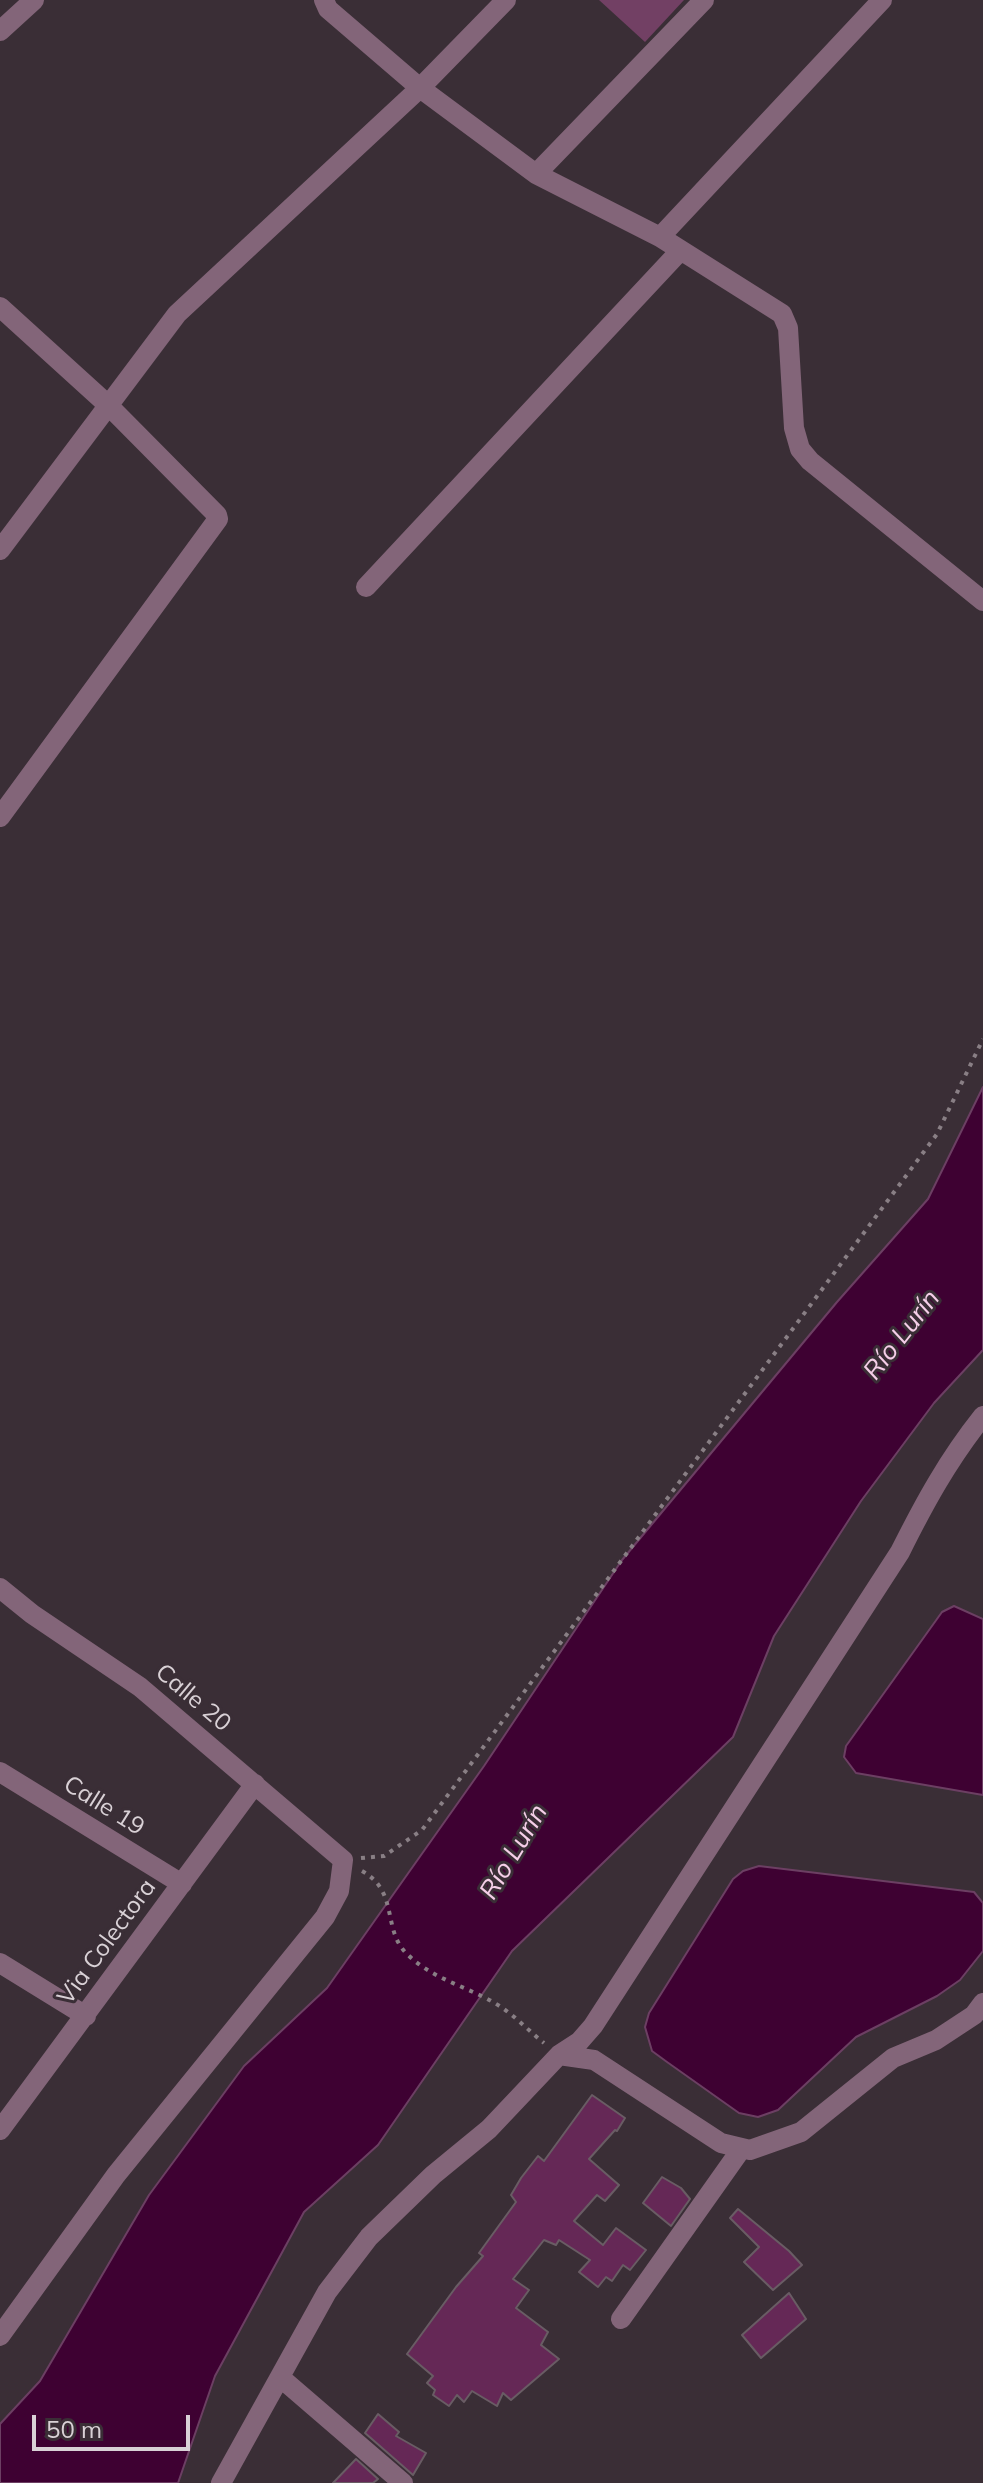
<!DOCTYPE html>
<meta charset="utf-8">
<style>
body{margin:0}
#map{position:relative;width:983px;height:2483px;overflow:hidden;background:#3a2e36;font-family:Mulish,sans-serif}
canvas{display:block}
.scale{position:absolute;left:32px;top:2415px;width:158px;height:36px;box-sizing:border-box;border:4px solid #d9d1d6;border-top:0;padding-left:10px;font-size:24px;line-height:28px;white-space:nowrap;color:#d9d1d6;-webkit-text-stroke:6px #3a2e36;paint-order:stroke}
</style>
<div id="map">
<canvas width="983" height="2483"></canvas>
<div class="scale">50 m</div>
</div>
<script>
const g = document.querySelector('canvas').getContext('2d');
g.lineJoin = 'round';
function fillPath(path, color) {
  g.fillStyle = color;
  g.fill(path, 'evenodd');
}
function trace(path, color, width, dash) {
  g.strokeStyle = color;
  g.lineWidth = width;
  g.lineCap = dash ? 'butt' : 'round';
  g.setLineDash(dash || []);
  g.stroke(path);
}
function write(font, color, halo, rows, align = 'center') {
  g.font = font + ' Mulish,sans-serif';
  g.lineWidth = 6;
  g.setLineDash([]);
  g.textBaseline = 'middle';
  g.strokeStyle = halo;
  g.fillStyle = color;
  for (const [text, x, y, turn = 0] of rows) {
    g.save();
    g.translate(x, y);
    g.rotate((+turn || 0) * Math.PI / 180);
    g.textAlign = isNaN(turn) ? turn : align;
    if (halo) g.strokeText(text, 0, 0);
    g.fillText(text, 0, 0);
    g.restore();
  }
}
const green = new Path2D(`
 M599 0H684L645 42Z`);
const water = new Path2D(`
 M983 1087V1350L934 1403 861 1501 774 1636 733 1737 512 1951 378 2145 304 2212 215 2376 178 2483H0V2424L40 2381 149 2195 244 2066 327 1988 484 1766 622 1560 837 1302 928 1199Z
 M954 1606 983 1619V1795L856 1773 844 1757 846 1746 942 1612Z
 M759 1866 974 1892 983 1903V1951L960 1980 937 1996 856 2037 778 2110 758 2117 739 2113 667 2062 652 2051 645 2027 649 2013 733 1879 743 1871Z`);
const building = new Path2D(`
 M592 2095 625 2118 617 2131 615 2130 589 2159 619 2185 605 2201 597 2195 574 2221 603 2245 616 2228 646 2250 630 2270 623 2265 612 2281 606 2277 598 2287 579 2272 590 2260 559 2240 556 2245 544 2240 513 2279 529 2290 516 2308 548 2332 541 2345 559 2359 511 2400 503 2393 497 2406 472 2391 464 2402 457 2395 449 2406 433 2395 435 2390 427 2383 433 2376 407 2354 456 2287 483 2256 479 2253 516 2202 511 2195 521 2178 538 2156 544 2161Z
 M662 2177 681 2188 690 2199 671 2226 643 2203Z
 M738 2209 789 2251 802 2265 773 2290 744 2262 759 2247 730 2218Z
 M789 2293 806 2319 761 2358 742 2335Z
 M378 2414 399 2432 396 2436 426 2453 413 2475 365 2433Z
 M356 2459 378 2479 373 2483H333Z`);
const path = new Path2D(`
 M361 1858 384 1856 422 1830 937 1134 983 1039
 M362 1871C400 1892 381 1930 408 1955 435 1981 471 1987 501 2007 516 2017 529 2031 544 2043`);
const minor = new Path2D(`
 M324 0 328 9 420 88 536 174 660 237 782 314 788 328 794 428 800 449 810 461 983 601
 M0 31 34 0
 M536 174 704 0
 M660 237 882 0
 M0 307 108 405 217 515 218 519 0 817
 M0 550 177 314 420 88 506 0
 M366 587 680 251
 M0 1588 32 1614 140 1687 343 1860 339 1891 325 1917 116 2175 0 2336
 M0 1772 182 1884
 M0 1963 86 2016
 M559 2055 594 2060 721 2143 750 2150 801 2132 893 2058 936 2040 974 2015 983 2003
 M0 2130 255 1784
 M621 2319 742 2148
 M281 2378 403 2483
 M221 2483 327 2292 369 2237 433 2175 489 2129 559 2055 579 2042 593 2026 900 1552C925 1502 948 1460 983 1416`);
const streetNames = [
 ["Calle 20",193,1698,40],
 ["Calle 19",104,1806,32],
 ["Via Colectora",107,1942,-54]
];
const waterNames = [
 ["Río Lurín",902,1335,-52],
 ["Río Lurín",514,1852,-59]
];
fillPath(green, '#724064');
fillPath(water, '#3e0132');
trace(water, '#6c3f63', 2);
fillPath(building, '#652856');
trace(building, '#695c64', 2);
trace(path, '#897f85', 4, [4, 6]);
trace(minor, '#836579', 20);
write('24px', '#d9d1d6', '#3a2e36', streetNames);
write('italic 26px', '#f5cee8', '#3a2e36', waterNames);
</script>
